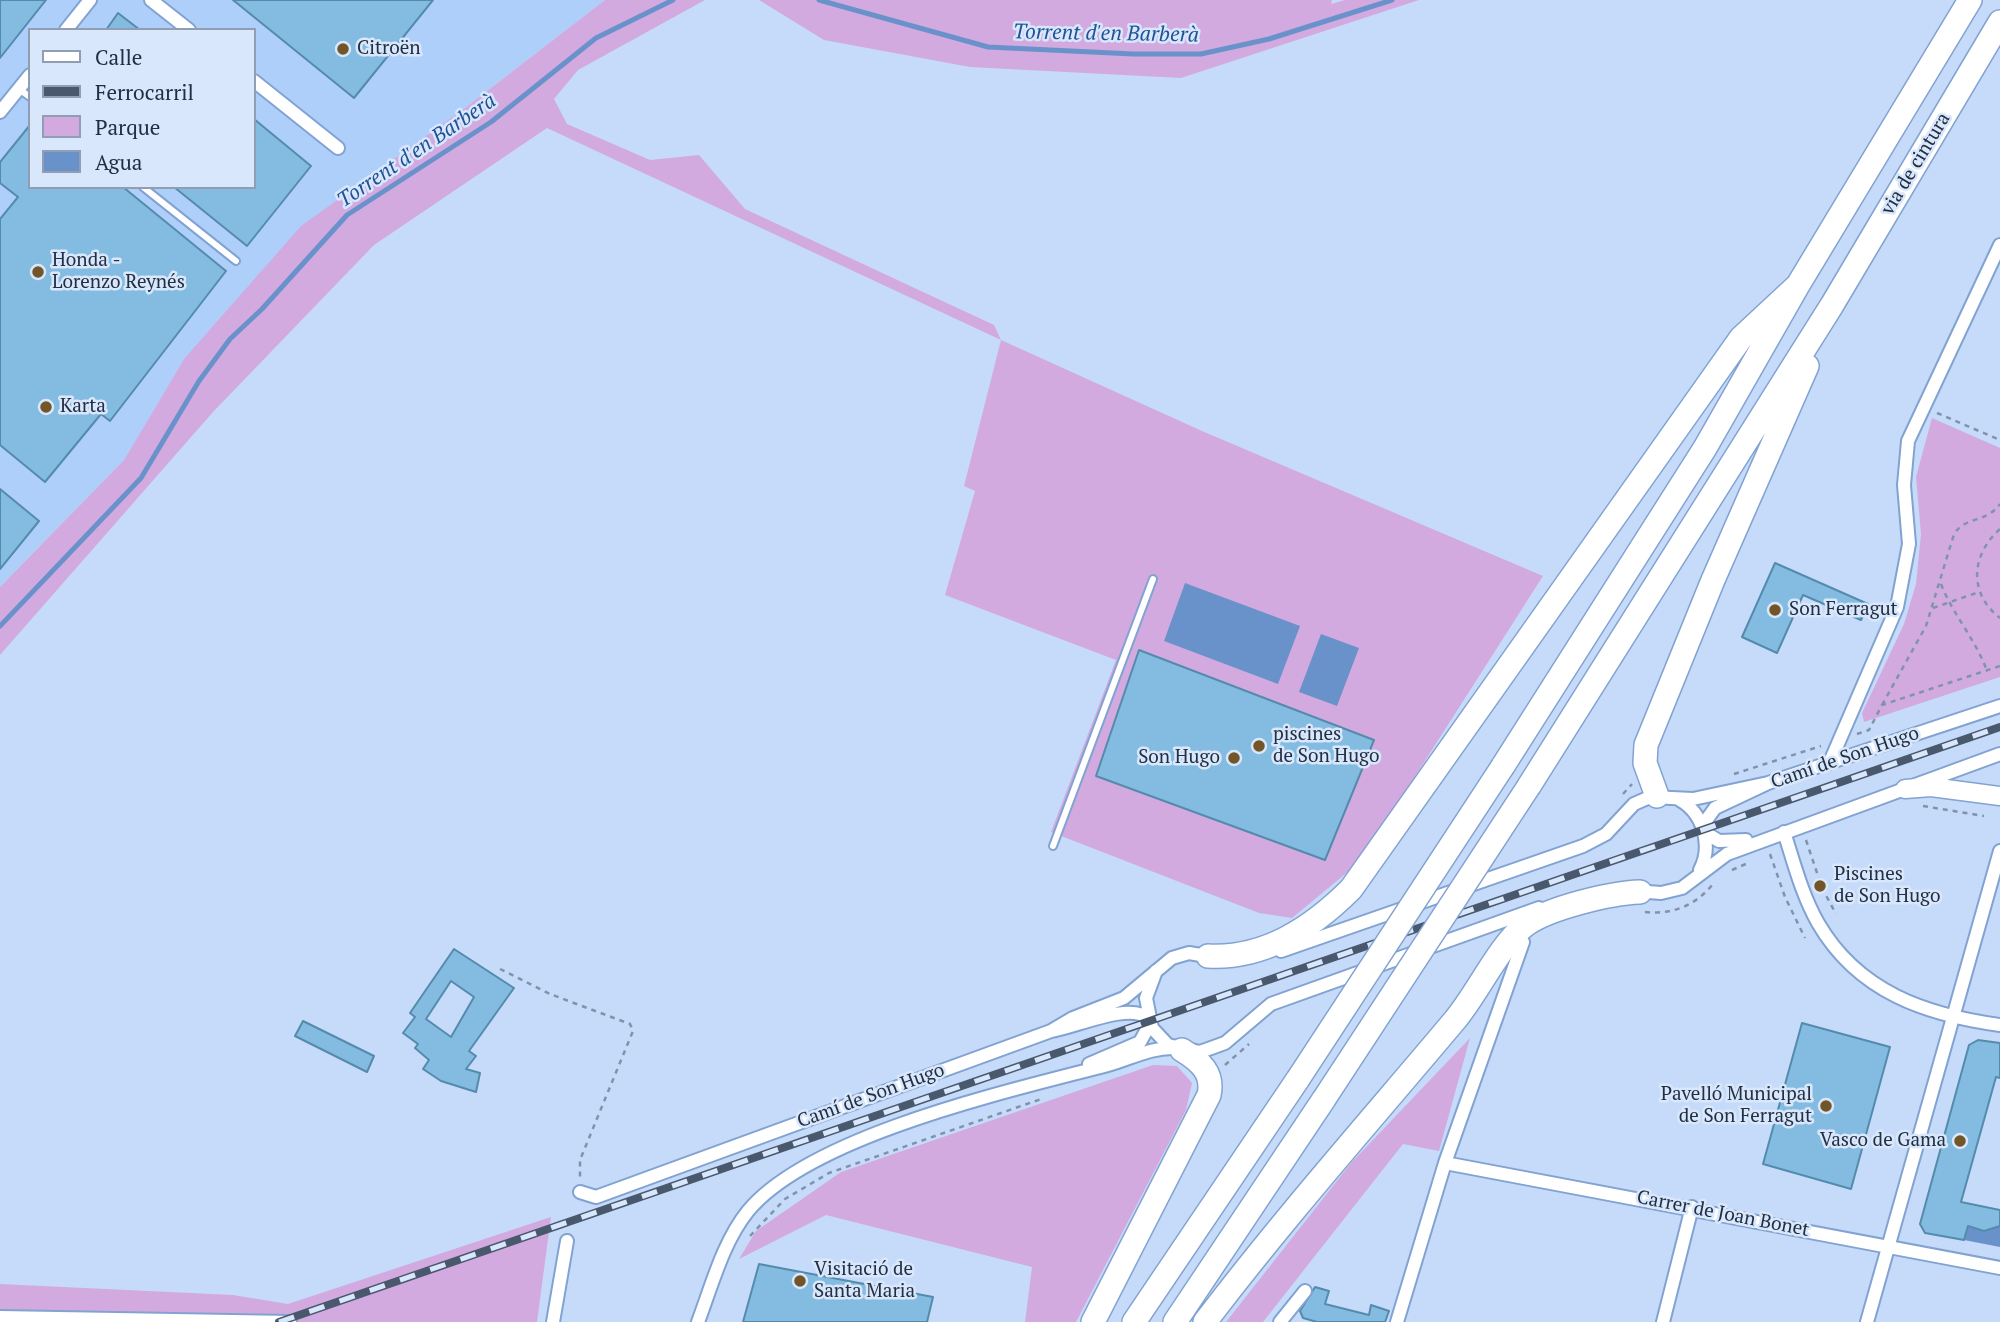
<!DOCTYPE html>
<meta charset="utf-8">
<style>
body{margin:0}
#map{position:relative;width:2000px;height:1322px;overflow:hidden;background:#c6dbf9;font-family:"PT Serif",serif}
canvas{display:block}
.legend{position:absolute;left:28px;top:28px;width:228px;height:161px;box-sizing:border-box;background:#d9e7fc;border:2px solid #909db2;margin:0;padding:9px 12px;list-style:none;font-size:21px;color:#222f42}
.legend li{display:flex;align-items:center;gap:14px;height:35px}
.legend b{width:35px;border:2px solid #909db2}
</style>
<div id="map">
<canvas width="2000" height="1322"></canvas>
<ul class="legend">
<li><b style="height:9px;background:#fff"></b>Calle</li>
<li><b style="height:9px;background:#49586d"></b>Ferrocarril</li>
<li><b style="height:19px;background:#d2aae0"></b>Parque</li>
<li><b style="height:19px;background:#6a92ca"></b>Agua</li>
</ul>
</div>
<script>
const g = document.querySelector('canvas').getContext('2d');
g.lineJoin = 'round';
function fillPath(path, color) {
  g.fillStyle = color;
  g.fill(path, 'evenodd');
}
function trace(path, color, width, dash) {
  g.strokeStyle = color;
  g.lineWidth = width;
  g.lineCap = dash ? 'butt' : 'round';
  g.setLineDash(dash || []);
  g.stroke(path);
}
function write(font, color, halo, rows, align = 'center') {
  g.font = font + ' "PT Serif",serif';
  g.lineWidth = 5;
  g.setLineDash([]);
  g.textBaseline = 'middle';
  g.strokeStyle = halo;
  g.fillStyle = color;
  for (const [text, x, y, turn = 0] of rows) {
    g.save();
    g.translate(x, y);
    g.rotate((+turn || 0) * Math.PI / 180);
    g.textAlign = isNaN(turn) ? turn : align;
    if (halo) g.strokeText(text, 0, 0);
    g.fillText(text, 0, 0);
    g.restore();
  }
}
const built = new Path2D(`
 M0 0H605L465 108 184 359 124 460 0 587ZM30 30H254V187H30Z`);
const green = new Path2D(`
 M605 0H705L578 70 554 99 567 124 650 160 699 155 745 209 994 325 1001 340 1202 431 1543 576 1361 861 1292 918 1259 913 1051 832 1116 660 945 595 975 491 964 486 1001 340 547 128 374 245 213 412 0 655V587L124 460 184 359 301 226 465 108Z
 M759 0H1332L1331 4 1345 0H1419L1181 78 970 67 824 40Z
 M1932 418 2000 448V677L1864 722 1862 713 1904 624 1916 584 1921 534 1916 477Z
 M1470 1038 1439 1151 1403 1144 1263 1322H1226L1351 1163Z
 M1153 1065 1177 1066 1192 1083 1186 1110 1076 1322H1025L1032 1267 826 1215 739 1259 756 1231 841 1172Z
 M551 1217 537 1322H0V1284L233 1295 288 1304Z`);
const water = new Path2D(`
 M1185 583 1300 626 1278 684 1164 641Z
 M1321 634 1359 648 1337 706 1299 692Z
 M1969 1225 1984 1231 2000 1226V1247L1964 1240Z`);
const stream = new Path2D(`
 M819 0 988 47 1133 54H1201L1269 39 1392 0
 M0 626 141 478 199 381 230 339 262 309 347 215 491 122 596 38 673 0`);
const building = new Path2D(`
 M0 0H46L0 58Z
 M233 0H433L354 98Z
 M118 13 140 30H106Z
 M254 119 311 166 247 246 174 187H254Z
 M30 125V187H123L226 271 110 421 101 414 45 482 0 445V219L18 197 0 183V162Z
 M0 489 39 521 0 569Z
 M1775 563 1868 604 1861 620 1803 595 1777 653 1742 637Z
 M1139 650 1374 740 1325 860 1096 776Z
 M454 949 514 988 469 1051 476 1056 466 1069 480 1073 476 1092 441 1081 423 1069 429 1060 415 1048 418 1044 403 1033 415 1017 410 1013ZM451 981 474 997 451 1037 426 1019Z
 M303 1021 374 1056 367 1072 295 1036Z
 M1802 1023 1890 1047 1851 1189 1763 1164Z
 M1978 1040 2000 1043V1078L1996 1077 1961 1202 2000 1210V1226L1984 1231 1968 1226 1964 1240 1925 1233 1920 1224 1969 1045Z
 M759 1264 933 1297 927 1322H743Z
 M1315 1287 1329 1291 1325 1304 1369 1315 1371 1305 1389 1311 1385 1322H1317L1303 1318 1300 1311Z`);
const path = new Path2D(`
 M1937 413 2000 440
 M2000 529C1971 555 1968 593 2000 618
 M1941 584C1953 615 1976 640 1987 671
 M1933 608 1979 592
 M1882 705 1926 626 1954 534C1967 515 1985 524 2000 504
 M1857 734 1869 730 1882 705 2000 666
 M1734 774 1821 746
 M1623 794 1632 784
 M1923 806 1984 816
 M1806 840 1822 888 1836 914
 M1770 854 1785 897 1805 938
 M1732 870 1748 863
 M1645 912C1673 915 1696 905 1713 884
 M500 969 550 994 630 1024 633 1031 580 1160V1179
 M1225 1065 1249 1044
 M750 1236 785 1199 829 1173 1044 1098`);
const lane = new Path2D(`
 M19 89 30 97
 M143 187 236 261
 M1053 846 1153 579`);
const street = new Path2D(`
 M151 0 189 30
 M66 30 90 0
 M254 81 338 148
 M0 112 30 75
 M1830 762 1897 607 1909 544 1904 485 1908 441 2000 245
 M1678 799C1703 812 1713 845 1700 870
 M1702 826 1715 808 1768 783 2000 706
 M1704 832 1719 841 1746 840
 M1784 832C1794 863 1802 895 1818 923 1858 992 1926 1015 2000 1025
 M1635 891 1661 893 1682 888 1727 854 2000 754
 M1281 951 1583 846 1606 834 1634 804 1650 797 1693 799 1768 783
 M1156 971 1146 998 1152 1028 1168 1045 1200 1052 1225 1043 1271 1004 1539 908
 M1051 1031 1073 1018 1124 998 1172 958 1189 953 1212 957
 M1089 1064 1140 1042 1150 1024
 M1445 1163 2000 1268
 M580 1192 596 1197 1051 1031C1076 1027 1129 1002 1148 1018
 M0 1317 290 1322
 M553 1322 567 1241
 M698 1322C712 1285 723 1242 748 1211 811 1135 1013 1090 1108 1065 1130 1059 1151 1047 1175 1048
 M1280 1322 1305 1291
 M1397 1322 1445 1163 1523 942
 M1663 1322 1692 1207
 M1867 1322 2000 851`);
const secondary = new Path2D(`
 M1905 789 1931 787 2000 796`);
const highway = new Path2D(`
 M1503 766 1705 448 1798 285 1970 0
 M1529 786 1832 305 2000 22
 M1657 796 1645 763 1646 745 1713 580 1807 366
 M1208 956C1265 959 1312 928 1351 889L1741 338 1798 285
 M1093 1322 1209 1095C1214 1073 1200 1061 1182 1050
 M1134 1322 1298 1079
 M1175 1322 1324 1099
 M1205 1322C1284 1218 1371 1120 1455 1020 1477 994 1499 946 1524 926 1547 908 1611 893 1640 892`);
const rail = new Path2D(`
 M279 1322 2000 727`);
const highwayBridge = new Path2D(`
 M1298 1079 1503 766
 M1324 1099 1529 786`);
const markers = [
 [343,49,7,"#725629"],
 [38,272,7,"#725629"],
 [46,407,7,"#725629"],
 [1775,610,7,"#725629"],
 [1259,746,7,"#725629"],
 [1234,758,7,"#725629"],
 [1820,886,7,"#725629"],
 [1826,1106,7,"#725629"],
 [1960,1141,7,"#725629"],
 [800,1281,7,"#725629"]
];
const poiNames = [
 ["Citroën",357,49],
 ["Honda -",52,261],
 ["Lorenzo Reynés",52,283],
 ["Karta",60,407],
 ["Son Ferragut",1789,610],
 ["piscines",1273,735],
 ["de Son Hugo",1273,757],
 ["Son Hugo",1220,758,"right"],
 ["Piscines",1834,875],
 ["de Son Hugo",1834,897],
 ["Pavelló Municipal",1812,1095,"right"],
 ["de Son Ferragut",1812,1117,"right"],
 ["Vasco de Gama",1946,1141,"right"],
 ["Visitació de",814,1270],
 ["Santa Maria",814,1292]
];
const streetNames = [
 ["via de cintura",1916,164,-59],
 ["Camí de Son Hugo",1845,758,-19],
 ["Camí de Son Hugo",871,1096,-20],
 ["Carrer de Joan Bonet",1723,1214,11]
];
const waterNames = [
 ["Torrent d'en Barberà",1106,34,1],
 ["Torrent d'en Barberà",417,151,-34]
];
fillPath(built, '#afcffb');
fillPath(green, '#d2aae0');
fillPath(water, '#6a92ca');
trace(stream, '#6a92ca', 5);
fillPath(building, '#83bce0');
trace(building, '#548bad', 2);
trace(lane, '#82a3d2', 10);
trace(street, '#82a3d2', 16);
trace(secondary, '#82a3d2', 21);
trace(highway, '#82a3d2', 26);
trace(path, '#8193ac', 2.5, [5, 5]);
trace(lane, '#fff', 6);
trace(street, '#fff', 12);
trace(secondary, '#fff', 18);
trace(highway, '#fff', 23);
trace(rail, '#49586d', 8);
trace(rail, '#d9e7fc', 5, [16]);
trace(highwayBridge, '#82a3d2', 26, []);
trace(highwayBridge, '#fff', 23);
for (const [x, y, r, color] of markers) {
  const dot = new Path2D();
  dot.arc(x, y, r, 0, 2 * Math.PI);
  g.fillStyle = color;
  g.fill(dot);
  trace(dot, '#d9e7fc', 2.5);
}
write('19px', '#222f42', '#d9e7fc', poiNames, 'left');
write('19px', '#222f42', '#d9e7fc', streetNames);
write('italic 21px', '#1f5196', '#d9e7fc', waterNames);
</script>
